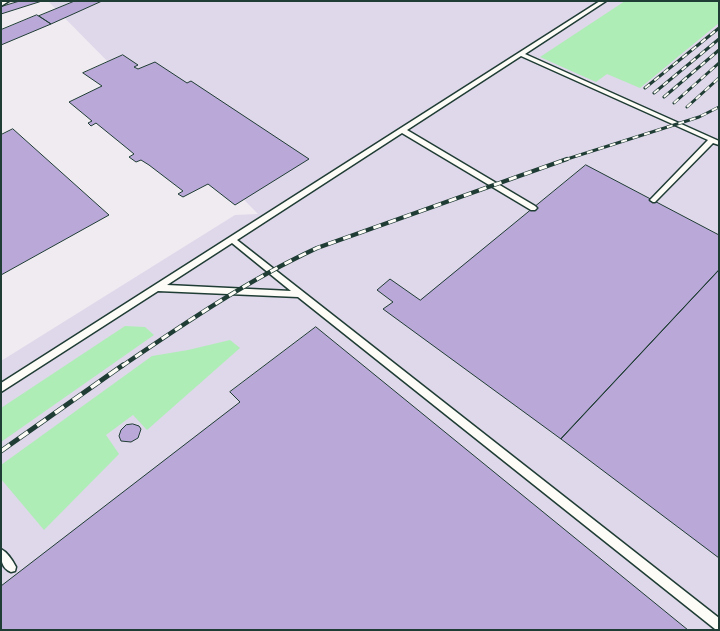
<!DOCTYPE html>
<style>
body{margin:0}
#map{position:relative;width:720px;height:631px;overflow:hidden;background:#efebf1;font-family:Pangolin,sans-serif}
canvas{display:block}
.frame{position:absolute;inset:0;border:2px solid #1f3d34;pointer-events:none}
</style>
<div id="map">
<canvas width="720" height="631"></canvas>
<div class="frame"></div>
</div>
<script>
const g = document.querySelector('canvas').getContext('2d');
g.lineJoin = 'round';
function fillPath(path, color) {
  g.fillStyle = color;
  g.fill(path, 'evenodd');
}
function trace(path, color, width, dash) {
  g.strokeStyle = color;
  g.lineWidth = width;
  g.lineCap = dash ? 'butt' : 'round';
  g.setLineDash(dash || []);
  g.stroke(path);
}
const built = new Path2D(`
 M48 1H719V630H1V361L235 215 258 214Z`);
const green = new Path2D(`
 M625 1H719V23L640 88 607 74 596 82 540 57Z
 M125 326 145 327 154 335 1 442V408Z
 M230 340 240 348 147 430 133 415 106 435 119 454 44 530 1 479V465L152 356 188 350Z`);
const building = new Path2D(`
 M20 1H42L1 14V7Z
 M75 1H102L51 24 39 16Z
 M37 15 51 24 1 45V30Z
 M123 55 138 65 134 67 138 69 155 62 187 83 191 81 309 159 235 205 208 184 183 197 178 194 183 191 149 165 141 160 136 162 129 157 134 154 128 149 96 123 91 126 88 123 92 121 69 102 102 86 83 73Z
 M13 129 109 215 1 275V135Z
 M586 165 719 235V270L561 439 383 309 393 302 377 290 390 279 420 300Z
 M719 270V558L561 439Z
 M316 327 688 630H1V586L240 402 230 392Z
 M133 424 139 426 141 429 138 438 131 442 121 441 119 436 121 430 126 425Z`);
const service = new Path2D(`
 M2 1H9L1 6V2Z
 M600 1H606L525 54 719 141V145L713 143 655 202H653L650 200 708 140 521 56 407 130 535 206 537 208 535 210H531L402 133 237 240 719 618V630L715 629 298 297 158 291 1 392V383ZM232 243 291 291 167 285Z
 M1 549C7 552 13 561 16 567L15 571 11 572C1 568 1 559 1 549Z`);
const railFar2 = new Path2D(`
 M645 88 719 28
 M654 93 719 39
 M664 97 719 50
 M674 103 719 63
 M687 107 719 78
 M564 160 699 117 719 107`);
const railFar1 = new Path2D(`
 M122 366C185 323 248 280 317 248L567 159`);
const rail = new Path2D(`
 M1 451 123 365`);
fillPath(built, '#dfd7ea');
fillPath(green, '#aeeeb6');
fillPath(building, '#b9a8d8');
trace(building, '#1f3d34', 1);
trace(service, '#1f3d34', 3);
fillPath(service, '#fdfcf7');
trace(railFar2, '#1f3d34', 3);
trace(railFar1, '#1f3d34', 4.5);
trace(rail, '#1f3d34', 5);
trace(railFar2, '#fdfcf7', 2, [6]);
trace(railFar1, '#fdfcf7', 3, [8]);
trace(rail, '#fdfcf7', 3.5, [11]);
</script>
